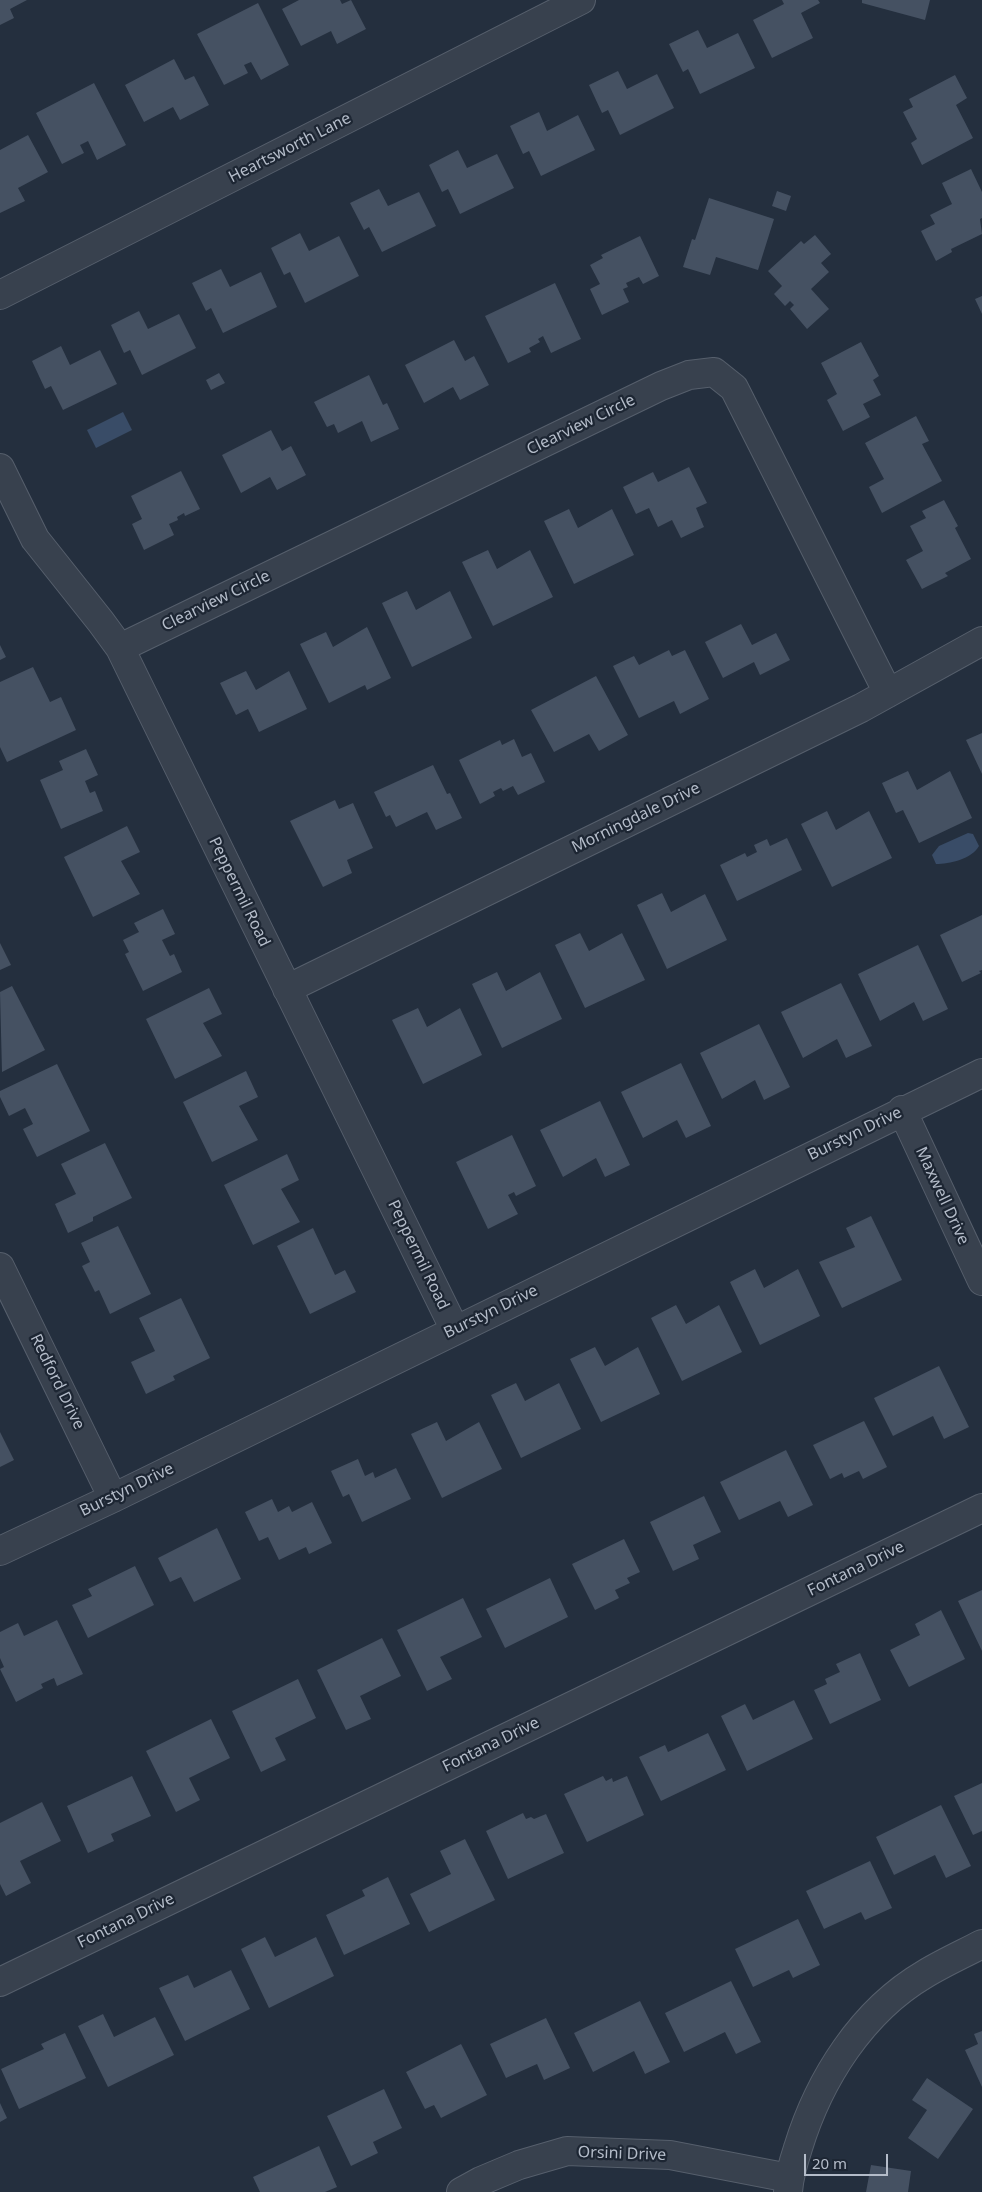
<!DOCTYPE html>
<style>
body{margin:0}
#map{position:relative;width:982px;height:2192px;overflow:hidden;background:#242f3e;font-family:"Noto Sans",sans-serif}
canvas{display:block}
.scale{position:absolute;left:804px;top:2154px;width:84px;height:22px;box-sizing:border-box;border:2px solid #b4bcc9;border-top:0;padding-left:6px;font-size:15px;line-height:18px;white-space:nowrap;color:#b4bcc9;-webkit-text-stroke:4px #1d2633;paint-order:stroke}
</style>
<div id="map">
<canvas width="982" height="2192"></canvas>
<div class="scale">20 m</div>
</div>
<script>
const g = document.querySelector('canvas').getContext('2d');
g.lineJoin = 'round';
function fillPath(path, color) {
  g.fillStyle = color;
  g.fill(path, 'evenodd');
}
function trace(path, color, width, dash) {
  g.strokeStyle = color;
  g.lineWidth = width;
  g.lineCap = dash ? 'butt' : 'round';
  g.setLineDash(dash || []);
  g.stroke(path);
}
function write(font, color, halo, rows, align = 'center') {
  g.font = font + ' "Noto Sans",sans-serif';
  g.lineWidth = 4.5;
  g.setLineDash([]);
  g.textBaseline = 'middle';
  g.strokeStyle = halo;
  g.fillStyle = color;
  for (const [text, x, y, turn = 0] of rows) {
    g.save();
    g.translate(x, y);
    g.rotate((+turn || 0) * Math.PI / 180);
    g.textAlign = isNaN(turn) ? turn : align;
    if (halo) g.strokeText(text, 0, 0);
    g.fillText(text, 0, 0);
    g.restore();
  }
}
const water = new Path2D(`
 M123 412 132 430 96 448 87 430Z
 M968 833 973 834 979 846C972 859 949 864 936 864L932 855 939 846Z`);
const building = new Path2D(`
 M0 0H27L10 9 14 18 0 25Z
 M299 0H340L342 4 351 0 366 29 337 44 331 31 301 46 282 9Z
 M782 0H818L820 3 801 13 813 38 772 58 753 20 784 4Z
 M862 0H930L925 20 862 3Z
 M258 3 289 65 261 80 251 62 244 65 248 73 224 85 197 34Z
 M698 30 707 48 738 33 755 68 700 94 688 69 683 72 669 44Z
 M174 59 185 80 194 76 209 105 180 120 173 107 144 122 125 85Z
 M618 71 627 89 657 74 674 108 620 135 608 110 602 113 589 85Z
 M955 75 967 98 956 105 973 138 922 165 911 143 917 139 903 112 913 107 909 99Z
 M94 83 126 145 97 160 88 141 80 145 84 153 62 164 36 113Z
 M539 112 547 131 578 115 595 150 541 176 529 151 523 154 510 126Z
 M28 135 48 172 18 188 25 201 0 213V150Z
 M458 150 467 168 497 154 514 188 460 214 448 189 442 192 429 165Z
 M971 169 982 192V218L980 219 982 234 951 249 952 252 936 261 921 231 935 224 930 215 952 204 942 183Z
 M379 189 388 206 419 192 436 226 382 252 369 227 364 230 350 203Z
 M777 191 791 196 786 211 772 206Z
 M709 198 774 219 758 270 716 257 710 275 683 267 692 239 695 240Z
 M300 233 309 251 339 236 359 276 305 303 290 272 284 275 271 248Z
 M815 235 831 254 821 263 829 272 811 289 829 309 807 329 790 309 794 305 790 301 785 306 774 294 782 286 768 271 801 241 804 244Z
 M640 236 659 276 643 284 639 277 626 283 628 287 623 289 629 302 602 315 590 289 600 284 590 265 603 258 601 255Z
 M221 269 230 287 261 272 277 307 223 333 211 308 206 311 192 283Z
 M555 283 581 339 551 353 543 336 538 339 540 342 529 348 531 352 508 363 485 316Z
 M982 296V314L975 299Z
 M139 311 148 329 179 314 196 348 142 375 130 350 124 353 111 325Z
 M454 340 465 361 474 356 489 385 460 400 453 387 424 403 405 365Z
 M861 342 879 376 873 380 881 395 863 404 870 417 843 431 827 400 837 394 821 363Z
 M61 346 70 365 100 350 117 384 63 410 51 386 45 389 32 361Z
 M219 373 225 383 211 390 206 380Z
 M369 375 383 405 387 403 399 429 371 442 362 421 338 433 334 424 327 427 314 402Z
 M916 416 929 441 922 444 942 481 882 513 869 487 884 479 865 443Z
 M271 430 282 451 291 446 306 475 277 490 270 477 241 493 222 455Z
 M689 467 707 503 696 508 704 527 681 538 672 520 658 527 649 508 636 514 623 487 653 472 658 482Z
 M181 471 200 509 185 516 184 513 177 517 178 520 169 524 174 535 144 550 132 524 142 519 131 496Z
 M944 500 958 526 955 528 971 559 945 573 948 576 922 589 906 560 923 551 910 526 926 518 922 511Z
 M569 509 578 528 612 509 634 555 574 584 544 521Z
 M488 550 497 569 530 550 553 597 493 626 462 562Z
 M407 591 416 610 450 591 472 638 412 667 382 603Z
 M741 624 752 645 776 633 790 660 760 675 754 662 723 678 705 642Z
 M367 627 391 678 367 690 365 685 329 703 300 644 326 632 333 647Z
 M0 645 6 657 0 660Z
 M669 650 672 656 685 650 709 699 680 714 674 701 639 718 613 666 634 656 639 665Z
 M33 667 50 702 61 697 76 730 7 762 0 747V682Z
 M246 671 256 690 289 671 307 709 259 732 248 709 236 715 220 683Z
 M596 676 628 735 599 751 589 734 554 752 531 710Z
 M982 733V774L966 740Z
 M514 739 522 757 531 753 545 782 518 795 513 786 503 791 501 788 493 792 495 796 480 804 459 760 500 740 502 745Z
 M86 749 98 775 85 781 90 793 95 791 103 811 61 829 40 780 63 770 59 761Z
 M433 765 447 794 450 793 462 818 436 830 427 812 396 827 390 815 386 817 374 792Z
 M908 771 917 790 950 771 972 818 919 843 903 810 896 813 882 783Z
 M335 800 339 809 353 803 373 848 347 860 352 873 323 887 290 821Z
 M827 811 836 830 869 811 892 858 832 887 801 824Z
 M127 826 140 852 121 861 140 894 93 917 64 857Z
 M787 838 802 870 737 901 720 865 745 853 747 857 757 852 754 845 767 839 770 846Z
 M662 893 671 912 705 894 727 940 667 969 637 905Z
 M163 909 175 934 162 940 170 956 174 954 182 972 143 991 125 954 129 952 123 940 139 932 134 923Z
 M982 915V970L979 971 981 973 962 982 940 935Z
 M580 933 589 951 622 933 645 980 585 1008 555 945Z
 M0 943 11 965 0 970Z
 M918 945 948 1009 923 1021 914 1002 880 1021 858 974Z
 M497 972 506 991 540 972 562 1019 502 1048 472 984Z
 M841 983 872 1046 846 1058 837 1039 803 1058 781 1012Z
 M12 986 45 1050 2 1072 0 992Z
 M209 988 222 1014 203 1023 222 1056 175 1079 146 1019Z
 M418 1008 427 1027 460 1008 482 1055 423 1084 392 1020Z
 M759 1024 790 1087 764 1100 755 1080 722 1099 700 1053Z
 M681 1063 711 1126 686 1138 677 1120 643 1138 621 1092Z
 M57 1064 90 1131 37 1157 23 1129 33 1124 25 1108 9 1116 0 1097V1091Z
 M246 1071 258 1097 239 1106 258 1140 212 1162 183 1102Z
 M600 1101 630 1165 605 1177 596 1158 563 1177 540 1130Z
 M512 1135 536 1186 516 1196 514 1192 508 1195 518 1214 488 1229 456 1162Z
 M105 1143 132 1198 93 1217V1221L68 1233 55 1204 76 1194 61 1164Z
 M287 1154 299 1180 281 1189 300 1222 253 1245 224 1185Z
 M871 1216 902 1280 842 1308 819 1262 855 1247 846 1228Z
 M118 1226 151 1294 110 1314 99 1290 95 1292 82 1266 90 1262 81 1243Z
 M313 1228 335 1275 345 1270 356 1292 310 1314 277 1246Z
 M755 1269 764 1288 798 1269 820 1316 760 1345 730 1282Z
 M181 1298 210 1358 173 1376 175 1380 146 1394 131 1362 155 1351 139 1318Z
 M676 1305 686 1324 719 1305 742 1352 682 1381 651 1318Z
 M595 1347 605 1366 638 1347 660 1394 601 1422 570 1359Z
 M939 1366 969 1427 944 1439 933 1416 893 1436 874 1398Z
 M516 1383 525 1401 559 1383 581 1429 521 1458 491 1395Z
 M864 1421 887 1467 863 1479 859 1471 844 1478 842 1473 830 1479 813 1445Z
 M437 1422 446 1441 479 1422 502 1469 442 1498 411 1434Z
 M0 1432 14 1460 0 1467Z
 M786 1450 813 1505 788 1517 780 1501 739 1520 720 1482Z
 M358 1459 365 1476 373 1472 375 1478 396 1468 411 1499 362 1522 349 1494 343 1497 331 1471Z
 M704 1496 721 1532 693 1545 699 1559 673 1571 650 1522Z
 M272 1499 278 1512 289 1506 292 1512 312 1502 332 1543 309 1554 306 1547 279 1560 268 1537 259 1541 245 1512Z
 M217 1528 241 1579 194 1602 181 1577 170 1582 158 1558Z
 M624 1539 640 1572 627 1578 630 1583 615 1590 619 1598 595 1610 572 1564Z
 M135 1566 154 1605 88 1638 72 1605 92 1596 88 1589Z
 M550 1578 568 1617 505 1648 486 1609Z
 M982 1590V1651L958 1601Z
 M463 1598 482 1637 440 1657 452 1679 427 1691 397 1630Z
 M941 1610 965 1659 909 1687 890 1650 920 1635 915 1624Z
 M57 1620 83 1674 57 1686 54 1678 41 1684 43 1688 16 1702 0 1669 4 1667 0 1658V1632L18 1623 24 1636Z
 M382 1638 401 1676 360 1696 371 1719 346 1730 317 1670Z
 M860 1653 881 1700 830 1724 814 1690 827 1684 825 1679 840 1672 836 1664Z
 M298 1679 316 1718 275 1738 286 1760 261 1772 232 1711Z
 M794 1700 813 1739 747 1771 721 1716 745 1704 753 1720Z
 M211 1719 230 1758 189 1778 200 1800 176 1812 146 1751Z
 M708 1733 726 1770 661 1801 639 1757 665 1745 668 1752Z
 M132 1776 151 1816 111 1834 114 1841 88 1853 67 1806Z
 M603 1776 606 1781 612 1778 613 1782 627 1776 644 1815 587 1842 564 1794Z
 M982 1783V1831L973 1835 954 1796Z
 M42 1802 61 1841 20 1861 31 1883 6 1896 0 1884V1823Z
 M941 1805 971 1866 946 1878 935 1855 894 1875 876 1837Z
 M523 1813 526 1819 531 1817 534 1819 546 1814 564 1853 508 1879 486 1831Z
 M465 1839 495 1900 429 1932 410 1894 451 1874 440 1851Z
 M870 1861 892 1908 865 1920 861 1912 824 1929 806 1891Z
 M388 1877 410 1924 344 1955 326 1915 365 1896 362 1890Z
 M798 1919 820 1965 793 1978 789 1970 753 1987 735 1949Z
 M265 1937 275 1957 316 1937 334 1976 269 2008 241 1949Z
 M231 1970 250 2009 185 2041 159 1988 188 1975 194 1988Z
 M731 1981 761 2042 736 2054 725 2032 684 2052 665 2013Z
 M640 2001 670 2062 645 2074 634 2051 593 2072 574 2033Z
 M103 2014 114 2037 155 2017 174 2055 108 2087 78 2026Z
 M546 2018 570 2068 544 2080 537 2064 506 2078 490 2044Z
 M982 2031V2087L965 2050 978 2044 974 2034Z
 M65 2033 86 2078 19 2109 1 2069 44 2049 41 2044Z
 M461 2044 487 2095 441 2118 434 2105 425 2109 406 2072Z
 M927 2078 973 2109 938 2159 908 2138 927 2110 912 2100Z
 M384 2089 402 2128 373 2142 378 2153 351 2166 327 2116Z
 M0 2103 7 2118 0 2122Z
 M319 2146 337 2187 325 2192H260L253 2177Z
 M871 2165 911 2171 908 2192H866Z`);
const minor = new Path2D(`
 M0 295 581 0
 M0 468 35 539 101 622 120 648 455 1330
 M120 648 661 386 689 375 714 372 734 388 888 693
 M287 989 861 708 982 641
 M902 1110 982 1281
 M0 1267 113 1498
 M0 1551 113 1498 982 1073
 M0 1982 982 1508
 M461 2192 481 2181 519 2165 567 2151 670 2155 789 2178
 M788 2192C789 2176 793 2163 798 2148 819 2079 862 2011 925 1974 943 1963 963 1954 982 1944`);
const streetNames = [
 ["Heartsworth Lane",290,148,-27],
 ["Clearview Circle",581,425,-26],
 ["Clearview Circle",216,601,-26],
 ["Morningdale Drive",636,818,-26],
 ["Peppermil Road",239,892,64],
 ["Burstyn Drive",855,1134,-26],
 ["Maxwell Drive",942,1196,65],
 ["Peppermil Road",418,1255,64],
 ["Burstyn Drive",491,1312,-26],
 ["Redford Drive",57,1382,64],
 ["Burstyn Drive",127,1490,-26],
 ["Fontana Drive",856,1569,-26],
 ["Fontana Drive",491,1745,-26],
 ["Fontana Drive",126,1921,-26],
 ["Orsini Drive",622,2154,2]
];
fillPath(water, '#394c67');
fillPath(building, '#455162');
trace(minor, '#565f6c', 30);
trace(minor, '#38414e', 28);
write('16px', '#b4bcc9', '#1d2633', streetNames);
</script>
